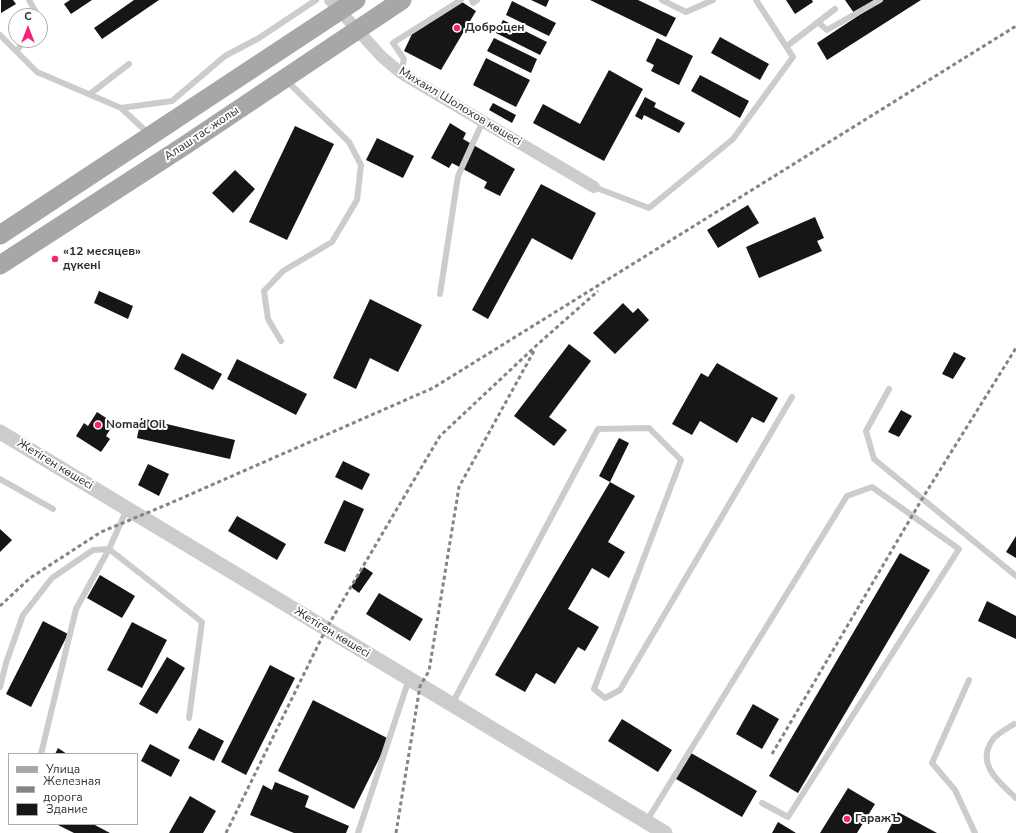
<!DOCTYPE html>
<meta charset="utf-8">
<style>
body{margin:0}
#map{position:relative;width:1016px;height:833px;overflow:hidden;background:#fff;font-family:"Nunito Sans",sans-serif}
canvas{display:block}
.legend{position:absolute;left:8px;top:753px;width:130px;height:72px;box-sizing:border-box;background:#fff;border:1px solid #acacac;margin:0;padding:5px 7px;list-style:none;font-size:12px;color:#2f2f2f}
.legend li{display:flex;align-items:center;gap:8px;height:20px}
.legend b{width:20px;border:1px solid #acacac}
.north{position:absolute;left:8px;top:8px;width:40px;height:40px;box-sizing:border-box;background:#fff;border:1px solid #acacac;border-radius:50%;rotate:0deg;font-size:11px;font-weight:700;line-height:16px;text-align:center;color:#2f2f2f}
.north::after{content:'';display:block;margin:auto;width:14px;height:18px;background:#f42379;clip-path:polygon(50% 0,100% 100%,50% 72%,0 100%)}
</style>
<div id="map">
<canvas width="1016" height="833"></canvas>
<ul class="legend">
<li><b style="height:5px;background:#a7a7a7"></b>Улица</li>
<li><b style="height:5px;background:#848484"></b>Железная дорога</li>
<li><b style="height:11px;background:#161616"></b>Здание</li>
</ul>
<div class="north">С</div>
</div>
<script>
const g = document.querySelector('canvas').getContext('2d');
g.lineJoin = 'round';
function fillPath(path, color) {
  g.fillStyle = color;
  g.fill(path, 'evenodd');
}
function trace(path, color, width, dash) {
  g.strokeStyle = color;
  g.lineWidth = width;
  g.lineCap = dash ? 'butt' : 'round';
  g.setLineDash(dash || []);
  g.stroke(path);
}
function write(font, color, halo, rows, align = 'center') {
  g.font = font + ' "Nunito Sans",sans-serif';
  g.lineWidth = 4;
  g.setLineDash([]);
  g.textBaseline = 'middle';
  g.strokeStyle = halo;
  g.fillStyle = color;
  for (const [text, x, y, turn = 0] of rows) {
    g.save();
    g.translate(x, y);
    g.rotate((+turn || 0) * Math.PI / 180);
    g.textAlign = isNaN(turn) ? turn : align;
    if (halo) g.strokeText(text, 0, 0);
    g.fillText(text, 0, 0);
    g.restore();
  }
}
const building = new Path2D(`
 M1 0H13L16 4 1 13Z
 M70 0H92L71 14 64 4Z
 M134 0H159L102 39 94 28Z
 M531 0H549L546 7Z
 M590 0H638L676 18 666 37Z
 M786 0H812L813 2 795 14Z
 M845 0H874L854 13Z
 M882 0H921L827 60 817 43Z
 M512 1 556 23 549 36 506 15Z
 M462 2 476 11 441 70 404 51 412 34Z
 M503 20 547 42 540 55 496 33Z
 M720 37 769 64 760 80 711 53Z
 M494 38 537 59 531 73 487 51Z
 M657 38 693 56 679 85 651 71 654 65 646 61Z
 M486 58 530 80 516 107 473 85Z
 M609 70 643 89 604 161 533 123 543 104 580 124Z
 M700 75 749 101 740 118 691 91Z
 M645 97 656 103 654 107 685 123 679 133 644 115 642 120 635 116Z
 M493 103 516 115 512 123 489 110Z
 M450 123 466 133 463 139 515 169 500 196 484 188 487 182 452 163 449 168 431 158Z
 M295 126 334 144 287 240 249 222Z
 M377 138 414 156 403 178 366 160Z
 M235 170 255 189 233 213 212 193Z
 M541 184 596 213 572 260 532 238 488 319 472 310Z
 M748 205 759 223 718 248 707 230Z
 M815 217 824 238 817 241 822 251 759 278 746 247Z
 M99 291 133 306 128 319 94 303Z
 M370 299 422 325 398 372 370 358 356 389 333 378Z
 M623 303 633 313 638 308 649 320 615 354 593 333Z
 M569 344 591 361 549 417 567 430 554 446 514 416Z
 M954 352 966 358 953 379 942 374Z
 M182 353 222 374 213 390 174 369Z
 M237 359 307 394 296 415 227 379Z
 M717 363 778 398 764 423 752 417 737 443 700 421 692 435 672 424 701 373 708 377Z
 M901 410 912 416 899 437 888 432Z
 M97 412 114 423 106 436 110 439 101 452 76 436 84 423 88 426Z
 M141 418 235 440 230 459 137 438Z
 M619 438 629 443 610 482 599 476Z
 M343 461 370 474 362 490 335 477Z
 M148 464 169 474 159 496 138 485Z
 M610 482 635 496 608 542 625 552 609 578 592 568 568 609 599 627 585 651 578 647 555 684 536 673 525 692 495 675Z
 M344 500 364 509 345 552 324 543Z
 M237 516 286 544 277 560 228 531Z
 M0 529 12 540 0 552Z
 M1016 536V558L1006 552Z
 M900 553 930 570 798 793 769 776Z
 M364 567 373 573 359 593 351 587Z
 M100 575 135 596 122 618 87 598Z
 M379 593 423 619 410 641 366 614Z
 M987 601 1016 616V639L978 621Z
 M43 621 68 634 31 707 6 694Z
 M132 622 167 640 142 688 107 670Z
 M167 657 185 668 157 714 139 704Z
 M270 665 295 678 246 775 221 762Z
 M313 700 389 739 354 809 278 771Z
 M753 704 779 719 762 749 736 734Z
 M622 719 672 750 658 772 608 741Z
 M199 728 224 741 214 761 188 748Z
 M150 744 180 760 171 777 141 761Z
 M58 748 67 754H55Z
 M691 753 757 791 742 817 676 779Z
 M275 782 309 796 305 807 349 826 346 833H294L250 815 263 785 272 790Z
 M848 788 875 804 857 833H820Z
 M190 796 216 811 203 833H169Z
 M898 812 937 833H887Z
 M778 822 796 833H772Z
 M56 824H93L110 833H74Z`);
const service = new Path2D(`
 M29 0 38 16
 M472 0 473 3 477 0
 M662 0 686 12 713 0
 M818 22 827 30 880 0
 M0 35 37 72 121 108 149 134
 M787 46 835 9
 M17 51 24 40
 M401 73 404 59 393 43 461 0
 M90 94 129 64
 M121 108 172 101 225 56 259 38 316 0
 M594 187 649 208 733 139 793 57 756 0
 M440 294 458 176 483 121
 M281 341 268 319 264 291 283 271 332 242 357 200 361 165 349 142 287 81
 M889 389 866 431 874 459 1016 576
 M0 479 53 509
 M127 509 109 549 202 622 189 718
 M969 680 932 763 955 790 975 833
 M0 687 6 663 23 615 52 578 93 550 109 549 76 609 41 754
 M452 704 598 429 649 428 681 460 594 689 605 698 620 690 792 397
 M1014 724C1008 728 999 733 994 738 974 763 999 782 1016 798
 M646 822 847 496 872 487 959 549 788 817 762 803
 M358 833 409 679`);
const minor = new Path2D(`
 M330 0 382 57 401 73 594 187`);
const tertiary = new Path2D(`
 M0 432 665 833`);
const primary = new Path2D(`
 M0 235 356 0
 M0 265 184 146 402 0`);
const rail = new Path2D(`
 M0 606 30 578 101 532 166 505 433 388 1016 26
 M772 754 922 499 1016 348
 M226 833 326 629 440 436 538 344 598 291
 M396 833 420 686 429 671 459 487 534 351`);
const markers = [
 [457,28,4,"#f42379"],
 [55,259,4,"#f42379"],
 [98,425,4,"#f42379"],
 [847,819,4,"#f42379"]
];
const poiNames = [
 ["Доброцен",465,28],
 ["«12 месяцев»",63,252],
 ["дүкені",63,266],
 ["Nomad Oil",106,425],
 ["ГаражЪ",855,819]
];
const streetNames = [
 ["Михаил Шолохов көшесі",460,107,31],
 ["Алаш тас жолы",202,134,-34],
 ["Жетіген көшесі",55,465,31],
 ["Жетіген көшесі",332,633,31]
];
fillPath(building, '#161616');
trace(service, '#ccc', 6);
trace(minor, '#ccc', 12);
trace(tertiary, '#ccc', 15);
trace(primary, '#a7a7a7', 19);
trace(rail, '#848484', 3, [4, 3]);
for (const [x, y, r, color] of markers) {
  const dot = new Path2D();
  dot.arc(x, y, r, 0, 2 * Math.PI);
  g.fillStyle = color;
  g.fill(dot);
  trace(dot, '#fff', 1.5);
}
write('bold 12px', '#2f2f2f', '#fff', poiNames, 'left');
write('12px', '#2f2f2f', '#fff', streetNames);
</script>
